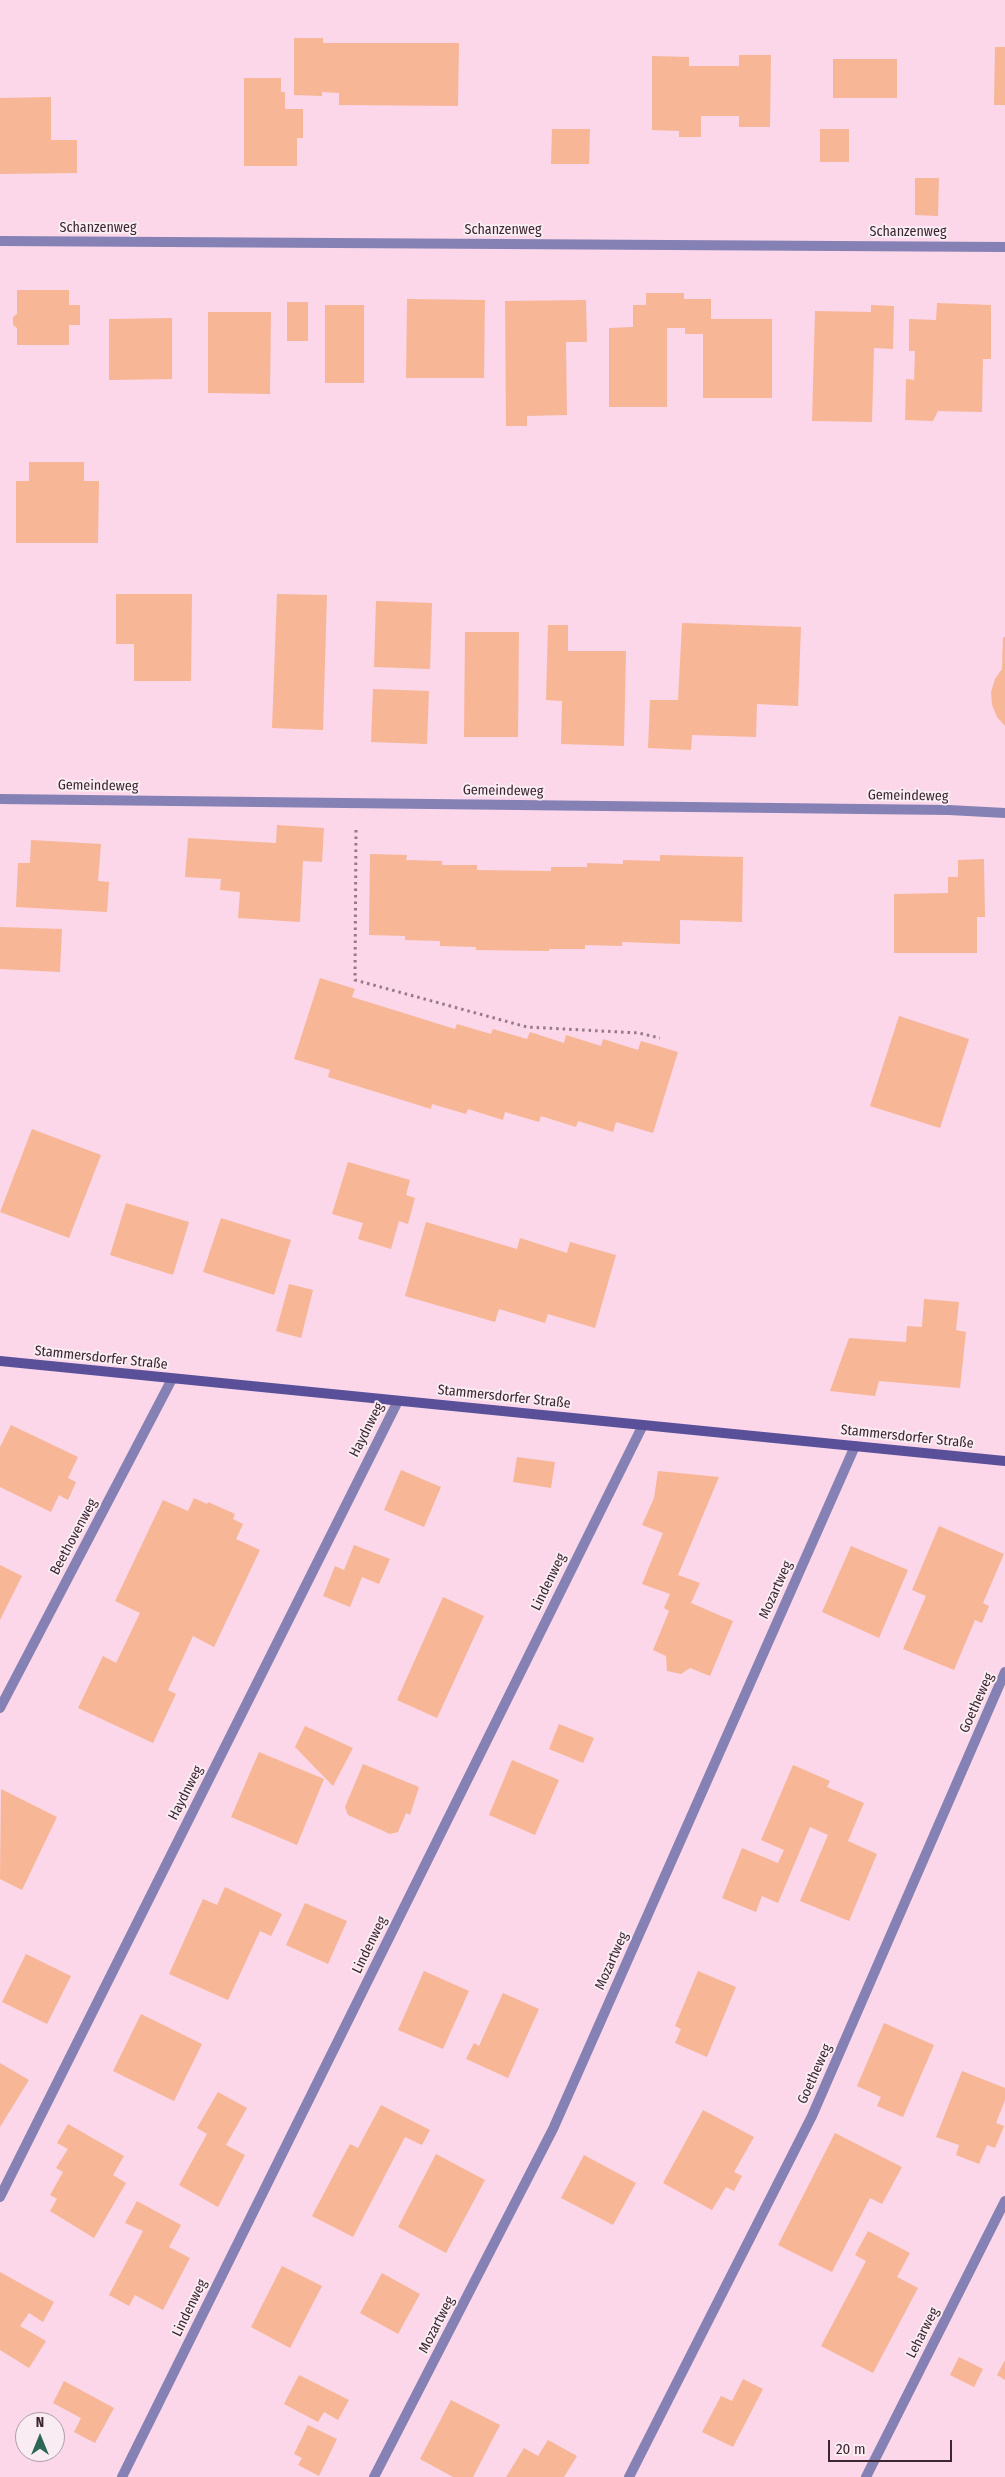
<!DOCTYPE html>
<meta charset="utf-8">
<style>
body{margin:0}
#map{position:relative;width:1005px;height:2477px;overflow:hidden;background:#fbd7e9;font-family:"Fira Sans Condensed",sans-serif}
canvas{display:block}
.north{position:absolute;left:15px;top:2412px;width:50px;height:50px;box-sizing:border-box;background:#f9ecf2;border:1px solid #ad9da5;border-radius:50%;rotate:0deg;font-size:14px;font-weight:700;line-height:20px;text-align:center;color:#3c2631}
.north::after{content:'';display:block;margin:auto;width:18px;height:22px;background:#2b6752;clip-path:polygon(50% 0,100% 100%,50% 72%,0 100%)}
.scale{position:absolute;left:828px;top:2440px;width:124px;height:22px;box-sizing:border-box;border:2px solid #3c2631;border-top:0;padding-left:6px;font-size:15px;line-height:18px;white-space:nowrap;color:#3c2631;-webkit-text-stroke:4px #f9ecf2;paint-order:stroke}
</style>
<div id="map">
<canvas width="1005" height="2477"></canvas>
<div class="north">N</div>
<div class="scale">20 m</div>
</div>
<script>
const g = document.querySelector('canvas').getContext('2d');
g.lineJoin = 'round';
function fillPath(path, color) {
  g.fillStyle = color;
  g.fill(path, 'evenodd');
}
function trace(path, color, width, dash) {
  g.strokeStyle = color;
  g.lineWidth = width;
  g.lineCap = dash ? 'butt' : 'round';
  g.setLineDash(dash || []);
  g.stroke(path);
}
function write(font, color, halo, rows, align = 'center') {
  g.font = font + ' "Fira Sans Condensed",sans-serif';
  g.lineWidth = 4;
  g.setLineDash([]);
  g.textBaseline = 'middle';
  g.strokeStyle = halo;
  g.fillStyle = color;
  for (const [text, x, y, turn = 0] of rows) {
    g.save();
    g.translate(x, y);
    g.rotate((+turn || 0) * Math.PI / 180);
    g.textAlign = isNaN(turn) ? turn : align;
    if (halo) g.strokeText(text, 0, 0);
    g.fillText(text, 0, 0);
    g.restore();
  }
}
const building = new Path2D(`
 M294 38H323V43H459L458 106 339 105V93L322 92V96L294 95Z
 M995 47H1005V105H994Z
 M739 55H771L770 127H739V116H701V137H679V131L652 130V56L689 57V66H739Z
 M833 59H897V98H833Z
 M244 78H281V92H285V109H303V138H297V166H244Z
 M51 97V140H77V173L0 174V98Z
 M552 129H590L589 164H551Z
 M820 129H849V162H820Z
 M915 178H939L938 216 915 215Z
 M17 290H69V305H80V325H69V345H17V328L13 325V317L17 314Z
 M646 293H684V299H711V319H772V398H703V334H685V328H667V407H609V328L633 327V305H646Z
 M407 299 485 300 484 378H406Z
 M586 300 587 342H566L567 415 527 416V426H506L505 301Z
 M287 302H308V341H287Z
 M937 303 991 305V359H983L982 412 938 411 933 421 905 420 906 379 914 380 915 351H909V319L936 320Z
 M325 305H364V383H325Z
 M871 305 894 306 893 349 874 348 872 422 812 421 815 311 871 312Z
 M208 312H271L270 394 208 393Z
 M172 318V379L109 380V319Z
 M29 462H84V481H99L98 543H16V481H29Z
 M116 594H192L191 681H134V644H116Z
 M277 594 327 595 323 730 272 728Z
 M376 601 432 603 430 669 374 667Z
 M682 623 801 627 798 706 757 704 756 737 692 735 691 750 648 748 650 700H678Z
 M548 625H568V651H626L624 746 561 744 562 701 546 700Z
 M465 632H519L518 737H464Z
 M1003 637H1005V726L997 717 992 705 991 692 995 679 1002 669Z
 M373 689 429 691 427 744 371 742Z
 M277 825 324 828 322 862 303 861 300 922 238 918 240 892 220 890 221 879 185 877 188 838 276 843Z
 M31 840 101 844 98 881 109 882 107 912 16 907 18 863H30Z
 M370 854 407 855 406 860 442 861V865H477V870L551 871V867H587V863L623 864V860L660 861V855L743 857 742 922 680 920V944L622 942V946L585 945V949H549V951L476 950V947L440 946V941L405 940V936L369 935Z
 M984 859 985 917H977V953H894V894L948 893V877H958V860Z
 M0 927 62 929 60 972 0 969Z
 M320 978 355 989 352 997 455 1029 457 1024 491 1034 493 1029 527 1039 530 1032 564 1043 566 1035 601 1046 603 1039 638 1050 641 1041 678 1052 653 1133 616 1122 613 1132 578 1121 576 1127 541 1116 539 1122 505 1112 503 1120 468 1109 466 1114 432 1104 431 1109 328 1077 330 1070 294 1059Z
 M899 1016 969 1039 940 1128 870 1106Z
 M32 1129 101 1155 69 1238 0 1212Z
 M348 1162 410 1180 406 1195 415 1198 408 1224 399 1221 391 1249 358 1239 363 1223 332 1214Z
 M126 1203 189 1222 173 1275 110 1255Z
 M221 1218 291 1240 274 1295 203 1272Z
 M426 1222 517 1249 520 1238 567 1253 570 1242 616 1255 595 1328 548 1314 545 1323 499 1309 495 1322 405 1296Z
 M289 1284 313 1290 301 1338 276 1331Z
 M924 1299 959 1302 956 1330 966 1332 960 1388 879 1381 875 1396 830 1391 849 1338 906 1342 907 1326 922 1327Z
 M11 1425 78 1457 68 1478 76 1482 68 1500 59 1495 51 1512 0 1487V1447Z
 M517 1457 555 1462 551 1488 513 1482Z
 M401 1470 441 1487 424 1527 384 1510Z
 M658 1471 719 1477 678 1575 700 1583 691 1603 733 1621 710 1676 690 1668 681 1674 667 1671 666 1656 653 1650 669 1611 664 1608 670 1594 642 1584 663 1533 642 1525 654 1498Z
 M194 1498 207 1504 208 1502 235 1514 233 1519 243 1524 236 1539 260 1550 214 1647 193 1636 168 1690 176 1694 153 1743 78 1708 103 1656 116 1663 140 1613 115 1601 163 1500 188 1511Z
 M939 1526 1004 1554 983 1603 989 1606 982 1623 975 1620 954 1670 903 1649 926 1596 912 1590Z
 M354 1545 390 1559 379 1584 362 1577 350 1607 323 1596 335 1566 344 1570Z
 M851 1546 908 1570 879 1638 822 1612Z
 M0 1565 22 1576 0 1620Z
 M443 1597 484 1616 437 1718 397 1700Z
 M559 1724 594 1738 583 1763 549 1749Z
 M305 1726 353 1748 333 1786 295 1747Z
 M259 1752 324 1779 297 1845 231 1817Z
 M512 1760 559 1780 535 1835 489 1815Z
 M363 1764 419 1787 410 1815 406 1813 398 1832 390 1834 348 1815 345 1807Z
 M793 1765 830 1781 827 1787 864 1803 848 1841 877 1854 849 1921 800 1901 828 1835 810 1827 778 1903 762 1896 756 1912 722 1898 742 1848 778 1863 784 1850 761 1840Z
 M1 1789 57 1817 22 1890 0 1879Z
 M225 1887 282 1914 271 1936 260 1931 228 2000 169 1974 203 1899 217 1905Z
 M305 1903 347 1921 328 1964 286 1945Z
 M26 1954 71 1976 47 2024 2 2002Z
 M424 1971 469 1991 443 2049 398 2030Z
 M698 1971 736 1987 707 2057 675 2043 681 2029 675 2026Z
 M503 1993 539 2009 508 2078 466 2059 474 2043 479 2046Z
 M141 2014 202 2044 174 2101 113 2071Z
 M884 2023 934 2045 903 2117 877 2106 881 2097 857 2086Z
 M0 2063 29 2080 0 2127Z
 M962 2071 1005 2088V2100L996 2123 1004 2126 995 2148 987 2145 979 2164 956 2155 959 2145 936 2137Z
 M218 2092 247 2108 226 2145 245 2155 218 2207 179 2185 207 2134 197 2128Z
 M381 2105 430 2130 422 2145 405 2137 353 2237 312 2216 350 2144 358 2148Z
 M703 2110 754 2137 734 2172 742 2176 734 2191 726 2187 712 2210 663 2183Z
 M68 2124 124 2156 113 2175 126 2183 94 2238 50 2211 57 2199 50 2195 63 2172 56 2168 68 2149 57 2143Z
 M835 2133 902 2167 882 2204 870 2198 832 2272 778 2245Z
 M436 2154 485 2180 446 2253 398 2227Z
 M584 2155 636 2183 613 2225 561 2198Z
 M137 2201 181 2225 169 2247 190 2258 163 2310 135 2295 129 2306 109 2295 143 2231 125 2223Z
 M868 2231 910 2253 897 2277 918 2288 873 2373 821 2346 866 2261 855 2255Z
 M282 2266 322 2286 290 2348 251 2327Z
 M0 2272 54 2302 43 2322 29 2313 20 2326 46 2341 29 2368 0 2350Z
 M382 2273 420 2294 398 2334 360 2313Z
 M959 2357 983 2369 974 2387 950 2375Z
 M1005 2360V2380L997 2375Z
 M299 2375 349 2400 338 2420 324 2412 318 2422 284 2404Z
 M743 2379 763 2389 733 2447 702 2432 721 2396 732 2401Z
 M64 2381 114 2408 95 2443 74 2432 81 2418 53 2403Z
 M451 2400 500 2425 473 2477H453L420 2459Z
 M308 2425 337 2439 319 2476 298 2465 302 2458 294 2454Z
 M548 2440 577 2456 564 2477H506L524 2448 538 2456Z`);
const path = new Path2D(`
 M356 830 355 980 527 1027 639 1033 660 1038`);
const street = new Path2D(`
 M0 241 1005 247
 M0 799 949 810 1005 813
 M0 1708 172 1379
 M0 2197 398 1401
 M122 2477 643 1425
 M374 2477 553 2129 855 1446
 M629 2477 812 2116 1005 1672
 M866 2477 1005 2201`);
const secondary = new Path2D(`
 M0 1361 1005 1461`);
const streetNames = [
 ["Schanzenweg",98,228],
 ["Schanzenweg",503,230],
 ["Schanzenweg",908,232],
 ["Gemeindeweg",98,786,1],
 ["Gemeindeweg",503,791,1],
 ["Gemeindeweg",908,796,1],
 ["Stammersdorfer Straße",101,1358,6],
 ["Stammersdorfer Straße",504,1397,6],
 ["Haydnweg",367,1430,-63],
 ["Stammersdorfer Straße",907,1437,6],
 ["Beethovenweg",74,1537,-62],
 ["Lindenweg",549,1582,-64],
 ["Mozartweg",776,1590,-66],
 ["Goetheweg",977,1703,-66],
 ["Haydnweg",186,1793,-63],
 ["Lindenweg",370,1945,-64],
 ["Mozartweg",612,1961,-66],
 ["Goetheweg",815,2074,-66],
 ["Lindenweg",190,2308,-64],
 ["Mozartweg",437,2325,-63],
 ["Leharweg",923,2333,-63]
];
fillPath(building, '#f7b696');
trace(path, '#967987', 3, [2.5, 4]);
trace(street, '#8581b4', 10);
trace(secondary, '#5a509a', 10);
write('14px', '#3c2631', '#f9ecf2', streetNames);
</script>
